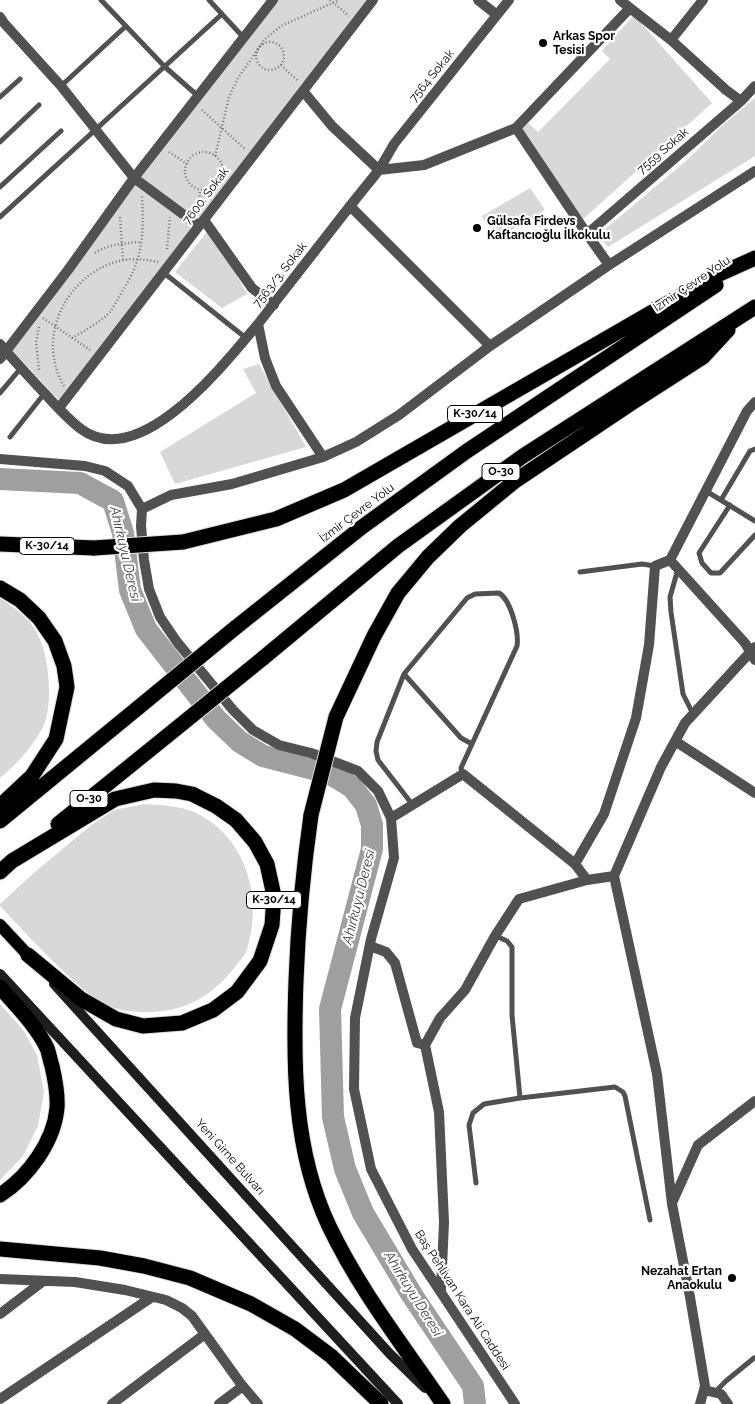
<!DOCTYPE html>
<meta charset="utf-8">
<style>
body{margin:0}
canvas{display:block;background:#fff}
</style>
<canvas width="755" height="1404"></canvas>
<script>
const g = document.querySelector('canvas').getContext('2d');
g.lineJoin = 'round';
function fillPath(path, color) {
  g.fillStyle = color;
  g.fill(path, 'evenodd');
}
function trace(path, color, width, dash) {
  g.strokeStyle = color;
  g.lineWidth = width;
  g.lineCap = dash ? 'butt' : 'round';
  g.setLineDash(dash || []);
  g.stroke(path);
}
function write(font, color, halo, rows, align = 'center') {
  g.font = font + ' Raleway,sans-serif';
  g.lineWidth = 4.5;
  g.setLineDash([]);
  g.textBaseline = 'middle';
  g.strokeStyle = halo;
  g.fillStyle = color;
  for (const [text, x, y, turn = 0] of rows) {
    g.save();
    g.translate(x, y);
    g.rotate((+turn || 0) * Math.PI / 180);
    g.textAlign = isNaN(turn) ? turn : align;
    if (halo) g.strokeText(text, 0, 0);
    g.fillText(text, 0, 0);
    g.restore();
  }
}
const green = new Path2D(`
 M274 0H371L60 401 7 345Z
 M634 15 712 103 581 221 522 129 528 123 538 132 610 59 602 51Z
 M755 98V156L608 247 598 235 686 161 725 123Z
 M530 188 545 210 495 240 482 216Z
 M210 228 247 294 222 308 175 272Z
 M259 364 306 447 175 484 160 452 256 393 243 369Z
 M0 598C12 606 26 616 34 628 49 649 55 706 42 729 32 747 16 765 0 778Z
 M144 804C163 805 185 806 202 816 249 843 263 903 246 952 244 957 238 962 235 967 212 996 185 1012 148 1012 132 1012 115 1011 101 1002 87 994 75 982 63 971 41 950 21 928 0 906V904L35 872 90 826 114 810Z
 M0 1004 24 1031 37 1055 44 1092 38 1126 23 1156 0 1180Z`);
const river = new Path2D(`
 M0 479 80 483 113 501 123 533 130 590 146 629 216 719 240 742 263 756 329 773 352 787 366 805 372 825V849L330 1009 333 1117 345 1169 363 1213 412 1295 473 1386 475 1404`);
const path = new Path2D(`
 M330 0 349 16
 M256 56a14 14 0 1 1 28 0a14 14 0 1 1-28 0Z
 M281 65 298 81
 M202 110 246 150
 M169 152 187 164
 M185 171a19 19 0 1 1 38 0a19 19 0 1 1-38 0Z
 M215 156 229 97 238 78 265 39 281 26 339 0
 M199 207 200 190
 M120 217 123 260
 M167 249 170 217
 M95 253C109 244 125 243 142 242
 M43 318 90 350
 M39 327 36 342 39 370
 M72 338C83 332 103 320 110 312 114 307 117 300 120 295 143 260 144 237 142 196
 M64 386C34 336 69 270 124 260 136 258 147 260 159 262`);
const lane = new Path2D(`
 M101 0 165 67 198 96
 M209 0 244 38
 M61 86 126 26
 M0 97 20 79
 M0 142 39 105
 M0 187 61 131
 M0 217 222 14
 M164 273 246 338
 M0 393 21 368
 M10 437 44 394
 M706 491 755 521
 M721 500 750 451 755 449
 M730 505 699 553 702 563 711 573H720L755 535
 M678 569 670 597 671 612 683 694 693 714
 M580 572 642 564 655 566
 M404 674 461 738 472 744
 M412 804 378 760 376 751 377 742 404 674 467 598 475 594 499 593C511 600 519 633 517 646L461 768 463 774
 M496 936 507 941 512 947V1015L520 1098
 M476 1183 469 1125 473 1113 484 1104 520 1098 615 1087 623 1092 625 1096 650 1220
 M715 1392 726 1381 754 1358`);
const street = new Path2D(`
 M478 0 497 15
 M620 0 630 8
 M0 17 4 23 61 86 134 178 199 226
 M671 40 726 90 741 101
 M303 91 332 126 379 170 350 206 258 324 265 358 276 386 323 457 356 442 399 415 490 346
 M516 128 587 234 609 265
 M379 170 424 165 516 128 630 8 671 40 703 0
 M379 170 394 144 509 0
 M350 206 490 346 609 265 755 171
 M204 220 252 288 274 305
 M587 234 741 101 755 86
 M0 344C15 362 32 380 48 397 58 408 69 420 81 429 140 473 225 363 258 324
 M0 359 68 270 134 178 273 0
 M755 402 747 411 670 560 745 643 755 660
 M59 408 373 0
 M0 459 85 466 105 471 128 486 142 509 141 526 144 560 149 589 160 617 177 642 233 710 253 730 279 745 311 753 358 771 378 791 391 818 394 858 371 939 355 1018 354 1089 371 1169 412 1249 515 1404
 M142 509 171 495 232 484 323 457
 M675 741 755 793
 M391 818 463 774 575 864
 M614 876 587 880 575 864 604 814 636 718 649 645 655 566 670 560
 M370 946 386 952 395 963 417 1043 425 1045
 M672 1203 698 1145 755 1101
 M0 1279 75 1282 125 1290 166 1300 182 1308 192 1316 241 1384 258 1404
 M441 1290 444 1222 439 1112 425 1045 440 1018 465 990 495 936 519 899 587 880
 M0 1314 42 1282
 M704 1390 721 1394 728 1404
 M0 1399 152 1297
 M112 1404 205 1334
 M219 1404 243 1386
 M700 1404 705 1386 690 1297 672 1204 657 1074 614 876 661 767 685 723 755 647`);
const secondary = new Path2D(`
 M0 974 398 1404
 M54 984 390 1354 425 1388`);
const primary = new Path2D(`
 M0 925 28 955`);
const highway = new Path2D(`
 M183 542 276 519 344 490 713 277 755 258
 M0 544 94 548
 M0 588 20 600 39 618 55 641 64 666 67 687 56 739 32 776 0 806
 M235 628 362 527 467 451 716 285
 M262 659 398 546 523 456 755 307
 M336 717 374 636 398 593 428 557 460 526 515 481 633 402 703 357 728 330
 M311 815C303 871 298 925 296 981 293 1063 293 1150 329 1226 360 1291 403 1345 443 1404
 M0 821 139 707
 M58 824 167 736
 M0 872 12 861 115 799 154 790 176 791 192 794 216 806 236 820 255 842 267 864 274 896 272 925 260 961 237 992 213 1010 182 1023 143 1026 116 1019 81 999 28 955
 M0 987C16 1006 36 1025 47 1048 49 1053 50 1060 52 1066 55 1079 58 1094 57 1108 54 1142 28 1177 0 1195
 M0 1249 100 1258 144 1266 190 1278 251 1304 295 1329 331 1356 381 1404`);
const highwayBridge = new Path2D(`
 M94 548 183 542
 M139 707 235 628
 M167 736 262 659
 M311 815 336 717`);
const markers = [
 [543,43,5,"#000"],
 [477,228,5,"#000"],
 [732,1278,5,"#000"]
];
const shields = [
 [475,414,55],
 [501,472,38],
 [47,546,55],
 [89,799,38],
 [274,900,55]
];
const shieldNames = [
 ["K-30/14",475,414],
 ["O-30",501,472],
 ["K-30/14",47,546],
 ["O-30",89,799],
 ["K-30/14",274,900]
];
const poiNames = [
 ["Arkas Spor",553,36],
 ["Tesisi",553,50],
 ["Gülsafa Firdevs",487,221],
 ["Kaftancıoğlu İlkokulu",487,235],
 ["Nezahat Ertan",722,1271,"right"],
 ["Anaokulu",722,1285,"right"]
];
const streetNames = [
 ["7564 Sokak",432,76,-51],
 ["7559 Sokak",663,151,-41],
 ["7600. Sokak",206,196,-53],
 ["7563/3. Sokak",280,275,-52],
 ["İzmir Çevre Yolu",692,284,-34],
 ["İzmir Çevre Yolu",357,513,-37],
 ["Yeni Girne Bulvarı",230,1157,48],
 ["Baş Pehlivan Kara Ali Caddesi",462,1300,57]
];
const waterNames = [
 ["Ahırkuyu Deresi",125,554,77],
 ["Ahırkuyu Deresi",359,897,-76],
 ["Ahırkuyu Deresi",413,1294,58]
];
fillPath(green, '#d8d8d8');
trace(river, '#9f9f9f', 22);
trace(primary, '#dbdbdb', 14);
trace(highway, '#dbdbdb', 17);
trace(path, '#737373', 2.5, [1, 2.5]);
trace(lane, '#515151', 5);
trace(street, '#515151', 10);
trace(secondary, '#1e1e1e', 10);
trace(primary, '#000', 12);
trace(highway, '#000', 15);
trace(highwayBridge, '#dbdbdb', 17, []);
trace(highwayBridge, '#000', 15);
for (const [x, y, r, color] of markers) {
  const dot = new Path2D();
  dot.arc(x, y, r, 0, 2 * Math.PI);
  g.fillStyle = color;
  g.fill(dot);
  trace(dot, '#fff', 2);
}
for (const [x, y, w] of shields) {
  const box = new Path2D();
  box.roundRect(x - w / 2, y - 8.5, w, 17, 4);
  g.fillStyle = '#fff';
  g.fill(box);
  trace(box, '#000', 1);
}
write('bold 11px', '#000', null, shieldNames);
write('bold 12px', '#000', '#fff', poiNames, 'left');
write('12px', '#000', '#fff', streetNames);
write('italic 14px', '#404040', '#fff', waterNames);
</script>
